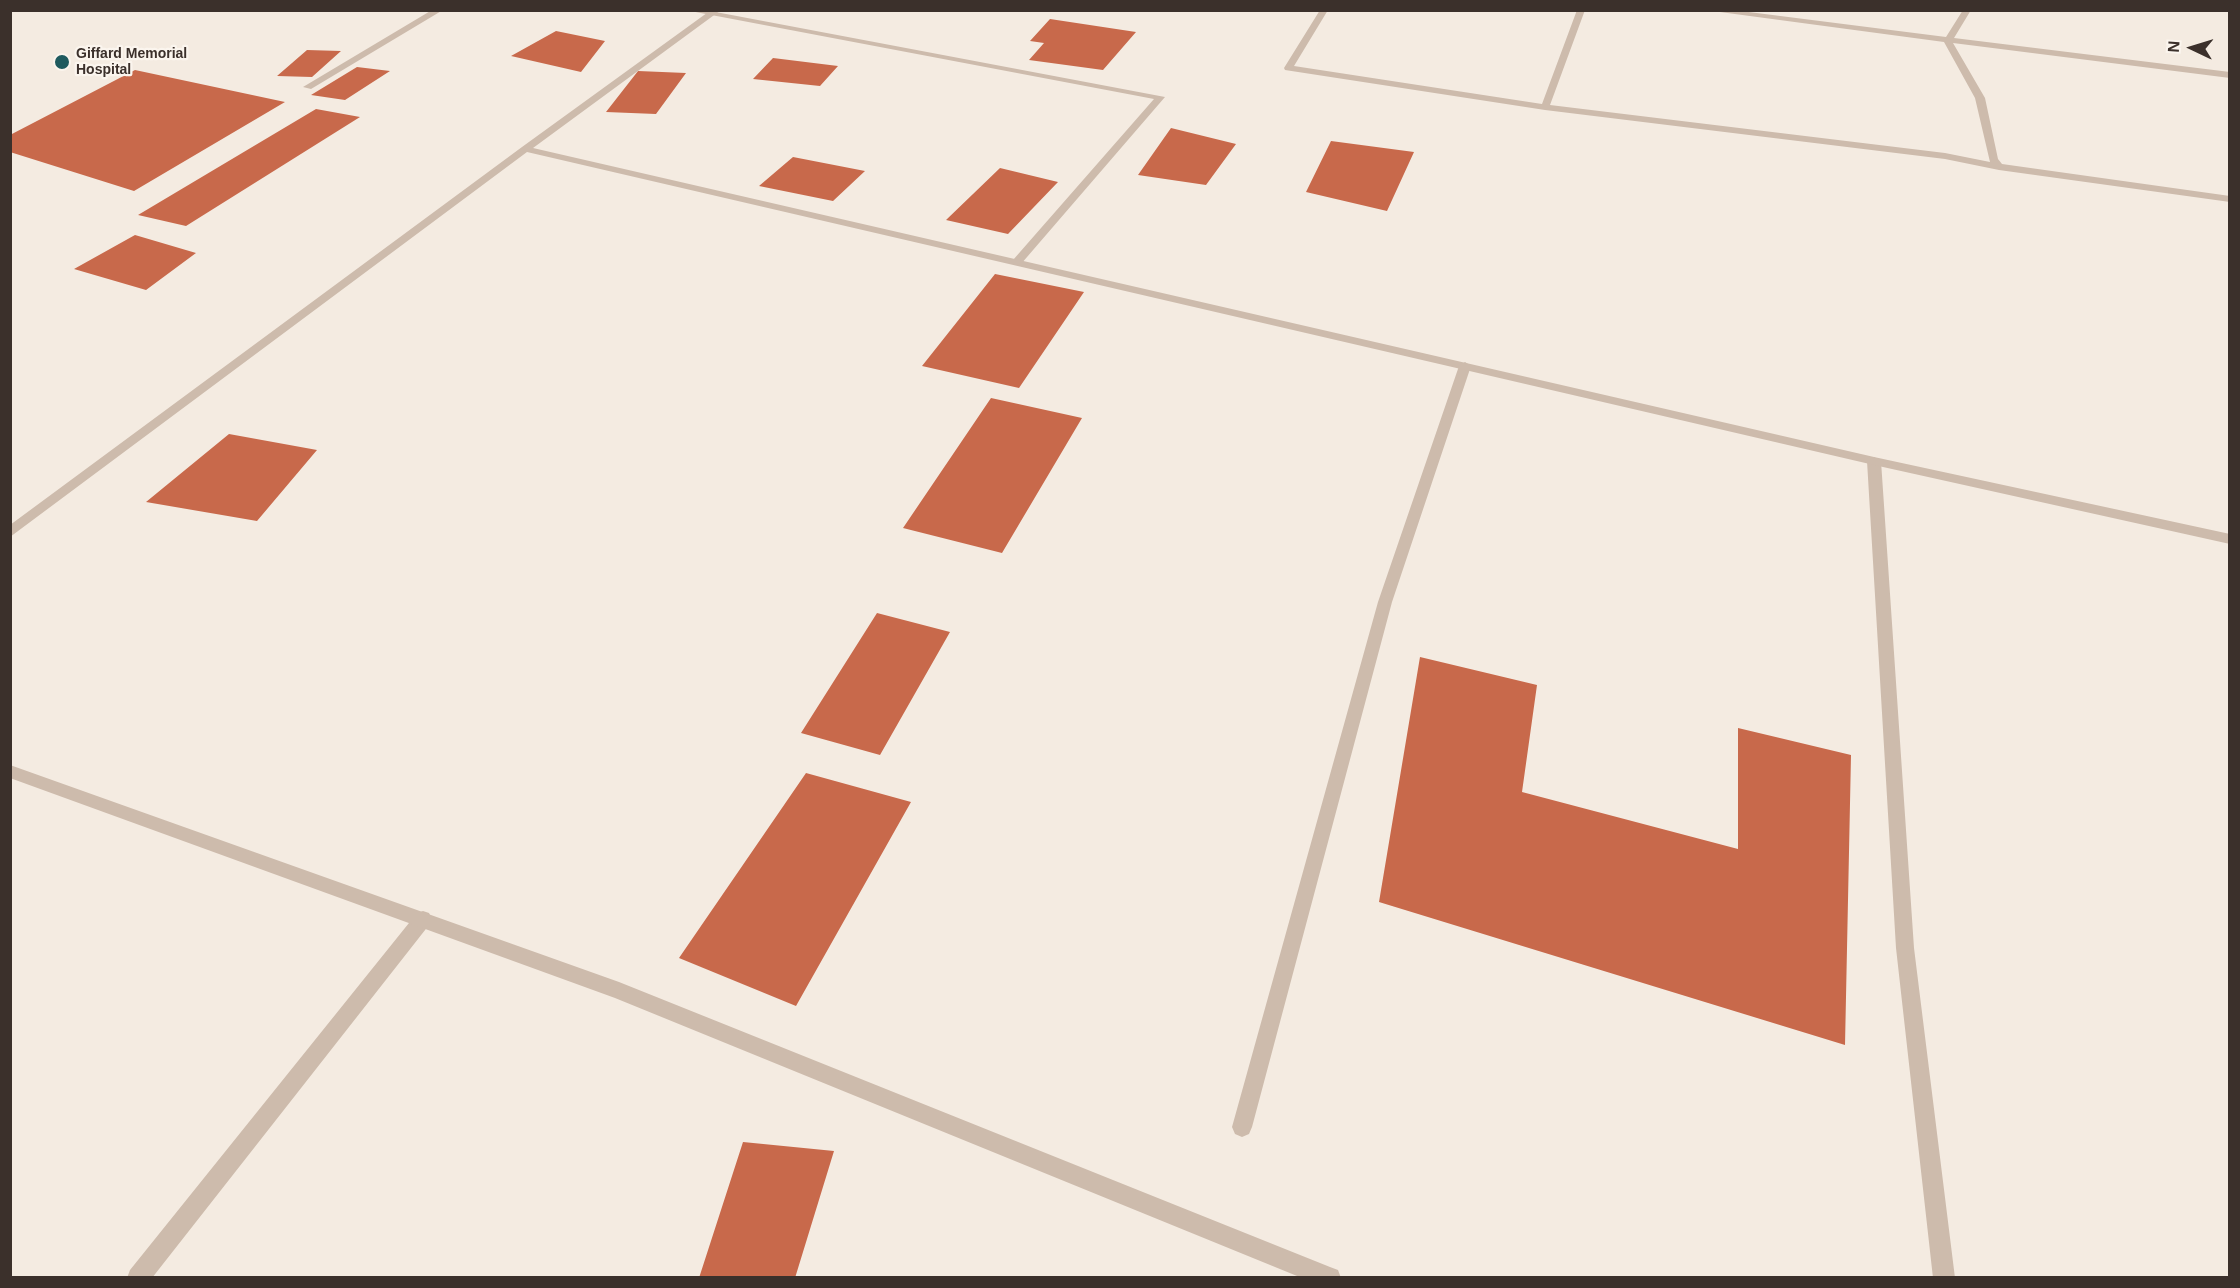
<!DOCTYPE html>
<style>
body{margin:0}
#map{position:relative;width:2240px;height:1288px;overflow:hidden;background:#f4ebe1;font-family:Arial,sans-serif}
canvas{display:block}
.frame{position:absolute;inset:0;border:12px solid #3b302b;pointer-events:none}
.north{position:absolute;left:2162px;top:18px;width:60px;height:60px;-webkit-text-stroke:4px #fbf5ee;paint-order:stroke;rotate:274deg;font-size:16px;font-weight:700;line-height:24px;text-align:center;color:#3b302b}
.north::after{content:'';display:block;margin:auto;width:21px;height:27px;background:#3b302b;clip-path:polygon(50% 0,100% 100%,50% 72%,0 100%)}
</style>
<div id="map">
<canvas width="2240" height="1288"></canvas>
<div class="frame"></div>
<div class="north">N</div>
</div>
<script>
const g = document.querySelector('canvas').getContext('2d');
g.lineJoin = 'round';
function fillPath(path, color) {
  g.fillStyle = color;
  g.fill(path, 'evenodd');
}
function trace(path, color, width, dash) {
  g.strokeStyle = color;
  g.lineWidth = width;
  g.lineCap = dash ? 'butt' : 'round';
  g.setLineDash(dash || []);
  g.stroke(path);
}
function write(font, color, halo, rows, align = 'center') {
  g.font = font + ' Arial,sans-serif';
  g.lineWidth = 4.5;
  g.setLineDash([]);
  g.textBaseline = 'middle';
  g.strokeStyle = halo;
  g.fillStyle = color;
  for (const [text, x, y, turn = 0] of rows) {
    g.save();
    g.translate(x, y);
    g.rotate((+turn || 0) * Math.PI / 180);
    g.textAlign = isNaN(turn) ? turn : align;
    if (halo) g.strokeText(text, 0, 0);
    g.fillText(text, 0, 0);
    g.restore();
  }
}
const building = new Path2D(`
 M1050 19 1136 32 1103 70 1029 60 1044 43 1030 41Z
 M556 31 605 41 581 72 511 56Z
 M307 50 341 51 312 77 277 76Z
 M773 58 838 66 820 86 753 79Z
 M357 67 390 71 345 100 311 95Z
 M135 70 285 102 134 191 10 152V135Z
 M638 71 686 73 656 114 606 112Z
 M316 109 360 117 186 226 138 215Z
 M1171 128 1236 144 1206 185 1138 175Z
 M1331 141 1414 152 1387 211 1306 192Z
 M793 157 865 171 833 201 759 186Z
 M1000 168 1058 182 1008 234 946 220Z
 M135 235 196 253 146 290 74 269Z
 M995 274 1084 292 1019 388 922 366Z
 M991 398 1082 418 1002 553 903 528Z
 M229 434 317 450 257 521 146 502Z
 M877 613 950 632 880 755 801 733Z
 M1420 657 1537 685 1522 792 1738 849V728L1851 755 1845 1045 1379 902Z
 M806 773 911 802 796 1006 679 958Z
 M743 1142 834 1151 795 1278H699Z`);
const minor = new Path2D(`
 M432 10H443L311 89 303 87Z
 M685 10H705L1165 97 1021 264H1013V260L1154 99Z
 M1320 10H1328L1294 66 1542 104 1577 10H1585L1550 105 1945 153 1990 162 1975 98 1944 42 1705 10H1733L1946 37 1963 10H1971L1954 38 2230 72V78L1953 43 1985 98 1998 159 2002 164 2230 196V202L1999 170 1945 159 1545 110 1285 70 1284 68Z
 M1465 362 1471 366 1392 602 1252 1127 1249 1134 1242 1137 1235 1134 1232 1127 1378 602 1459 366Z
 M1874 457 1881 461 1914 948 1955 1278H1933L1896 948 1867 461Z
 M423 911 429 913 432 919 429 925 152 1278H127L130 1270 417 913Z`);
const tertiary = new Path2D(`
 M711 10H721L533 148 1874 457 2230 534V544L1874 465 527 152 10 537V525L522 147Z
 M10 765 619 982 1330 1267 1338 1270 1341 1278H1302L615 998 10 778Z`);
const markers = [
 [62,62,8,"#1f5a5e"]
];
const farPoinames = [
 ["Giffard Memorial",76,54],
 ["Hospital",76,70]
];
fillPath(building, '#c8694b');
fillPath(minor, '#cdbbac');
fillPath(tertiary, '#cdbbac');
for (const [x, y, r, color] of markers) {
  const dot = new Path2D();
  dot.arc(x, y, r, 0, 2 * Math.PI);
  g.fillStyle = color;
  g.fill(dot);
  trace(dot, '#fbf5ee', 2);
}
write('bold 14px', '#3b302b', '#fbf5ee', farPoinames, 'left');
</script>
